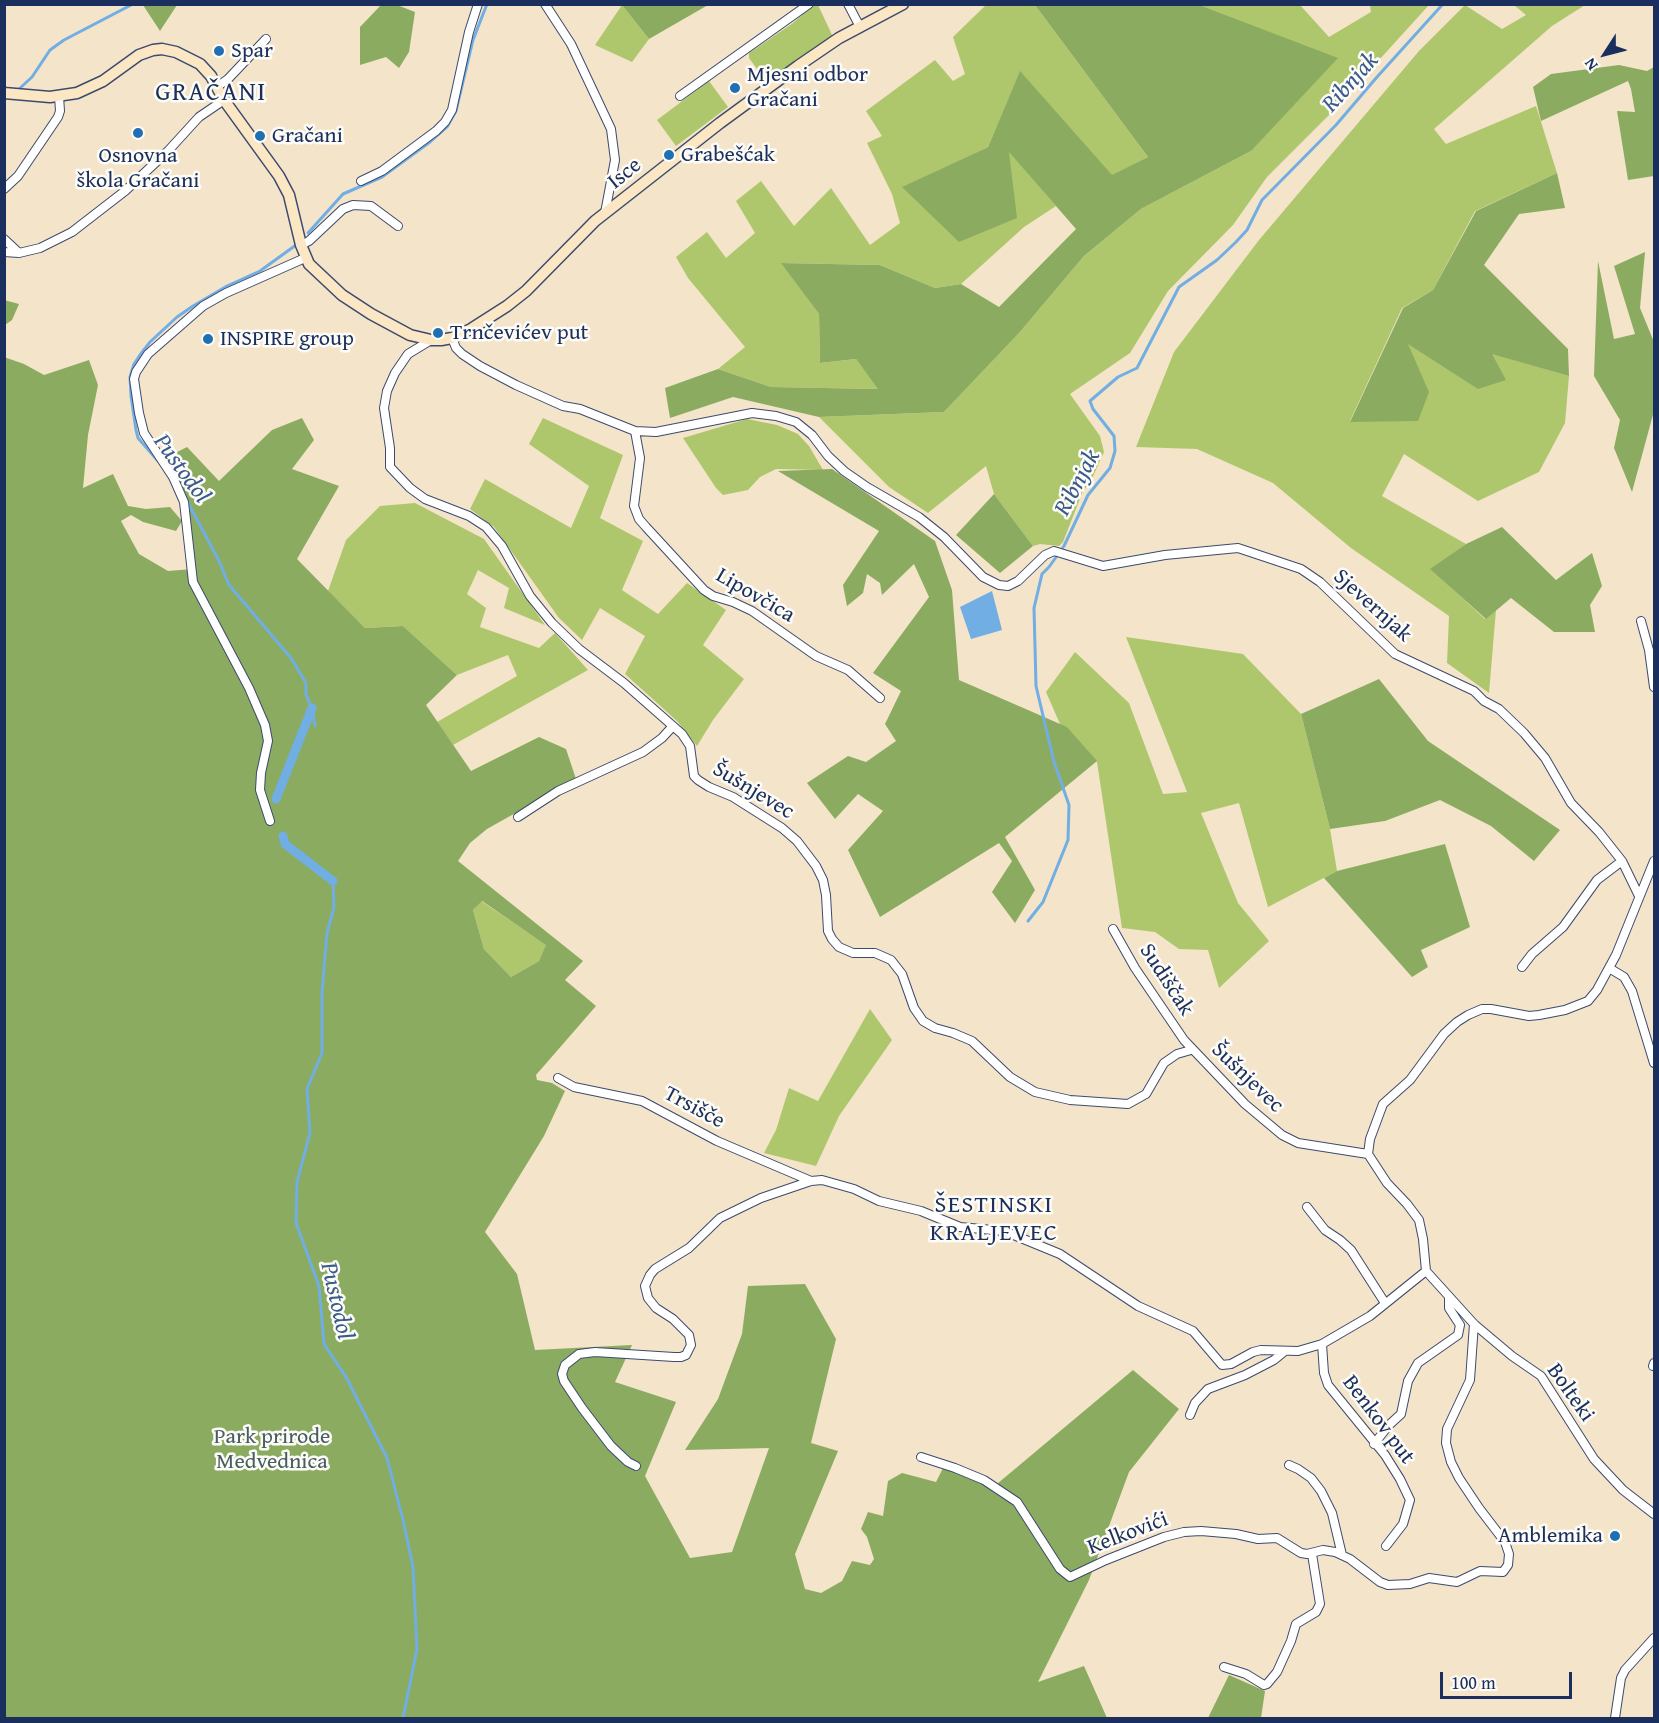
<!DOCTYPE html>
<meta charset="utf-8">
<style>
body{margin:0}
#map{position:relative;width:1659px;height:1723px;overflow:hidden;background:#f4e4ca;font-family:"Gentium Book Plus",serif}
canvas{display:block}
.frame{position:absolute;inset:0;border:6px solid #1b2f5e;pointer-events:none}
.north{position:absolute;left:1575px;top:24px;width:60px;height:60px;-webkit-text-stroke:4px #fdfcf7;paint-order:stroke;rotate:234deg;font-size:16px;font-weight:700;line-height:24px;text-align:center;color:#1b2f5e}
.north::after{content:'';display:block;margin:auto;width:21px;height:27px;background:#1b2f5e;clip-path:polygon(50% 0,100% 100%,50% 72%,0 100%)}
.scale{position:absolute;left:1440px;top:1672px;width:132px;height:27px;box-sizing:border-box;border:3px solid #1b2f5e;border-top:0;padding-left:8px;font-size:18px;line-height:21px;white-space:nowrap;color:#1b2f5e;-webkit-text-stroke:4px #fdfcf7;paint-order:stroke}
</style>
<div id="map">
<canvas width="1659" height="1723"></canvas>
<div class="frame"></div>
<div class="north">N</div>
<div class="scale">100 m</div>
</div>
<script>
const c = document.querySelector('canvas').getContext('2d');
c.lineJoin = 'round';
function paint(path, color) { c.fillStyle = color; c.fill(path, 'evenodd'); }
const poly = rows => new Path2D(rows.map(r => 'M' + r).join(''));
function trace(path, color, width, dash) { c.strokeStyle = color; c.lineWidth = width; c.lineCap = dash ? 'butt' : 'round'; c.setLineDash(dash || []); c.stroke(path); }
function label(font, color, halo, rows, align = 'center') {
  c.font = font + ' "Gentium Book Plus",serif'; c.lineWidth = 5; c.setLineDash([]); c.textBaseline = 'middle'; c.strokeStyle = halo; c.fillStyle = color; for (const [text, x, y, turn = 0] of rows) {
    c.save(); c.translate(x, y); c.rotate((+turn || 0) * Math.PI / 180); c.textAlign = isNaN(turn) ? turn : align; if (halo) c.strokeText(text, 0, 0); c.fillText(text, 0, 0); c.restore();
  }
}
const green = poly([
 [622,5,649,39,632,62,595,45],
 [813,5,818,5,833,37,772,79,766,81,749,58,749,53,793,23],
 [986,5,1035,5,1148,157,1112,176,1020,72,988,147,903,187,1009,151,1056,206,1024,227,961,284,935,288,880,265,782,263,819,314,820,363,856,359,879,389,771,387,718,369,745,347,688,278,676,257,707,232,726,258,755,233,736,201,761,181,794,226,831,188,870,245,900,223,892,194,867,143,882,136,866,111,935,60,953,81,965,74,953,37],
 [1197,5,1300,5,1329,37,1371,12,1370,5,1429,5,1329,115,1267,177,1233,225,1168,291,1130,353,1070,394,1100,436,1104,452,1090,483,1083,491,1063,542,1059,546,1040,544,1033,546,994,494,986,466,928,513,889,487,819,417,944,412,1020,332,1084,256,1141,209,1251,151],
 [1465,5,1502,29,1526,15,1514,5,1585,5,1552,26,1434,129,1446,144,1536,106,1557,173,1475,211,1433,290,1402,308,1350,421,1418,421,1407,343,1491,353,1569,376,1565,423,1539,472,1478,501,1404,454,1382,496,1466,544,1431,569,1485,619,1496,610,1489,693,1447,663,1449,616,1351,548,1273,483,1197,449,1136,447,1174,352,1259,240,1419,51],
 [709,81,728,107,676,146,657,120],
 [543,418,623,455,600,518,643,541,622,590,658,614,687,583,726,610,703,645,744,679,713,720,697,746,677,721,625,674,645,636,600,608,582,640,559,618,494,527,470,509,485,479,571,528,589,486,529,444],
 [747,419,777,425,798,434,809,446,823,470,776,469,760,477,748,490,723,495,716,488,683,438],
 [415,503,484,539,545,625,504,608,509,588,478,570,467,594,486,608,480,627,539,648,555,633,588,670,453,745,437,722,517,676,508,655,457,675,403,626,365,628,328,591,346,540,380,506],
 [1126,637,1243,654,1301,714,1330,829,1337,871,1268,907,1239,803,1201,813,1238,903,1269,941,1219,988,1208,950,1179,949,1155,932,1122,928,1097,762,1060,724,1046,692,1075,652,1129,703,1163,794,1187,792],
 [481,901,547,945,539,961,511,977,484,949,473,910],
 [870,1009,892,1040,839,1116,816,1166,764,1153,776,1130,789,1088,818,1101]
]);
const forest = poly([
 [143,5,177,5,160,31],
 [381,5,397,5,415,12,409,52,399,68,386,57,360,65,360,27],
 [622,5,622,4,708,5,649,39],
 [1035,5,1199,5,1338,58,1251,151,1141,209,1084,256,1020,332,944,412,819,417,733,397,670,418,665,388,718,369,771,387,878,389,856,359,820,363,819,314,781,263,880,265,935,288,961,284,999,307,1076,229,1009,152,1017,218,959,242,902,187,988,147,1020,71,1112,175,1148,157],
 [1619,65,1647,71,1654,67,1654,176,1628,180,1617,111,1635,112,1631,89,1628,81,1541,121,1533,87,1551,74],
 [1557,173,1565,208,1519,214,1484,265,1568,349,1569,376,1492,354,1506,380,1478,389,1408,344,1429,392,1418,421,1350,422,1403,308,1433,290,1476,211],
 [1645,252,1640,308,1654,342,1654,411,1632,492,1614,448,1620,420,1594,376,1598,261,1614,339,1635,334,1614,266],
 [4,300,19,304,12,320,5,325],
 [4,357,24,364,44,375,89,360,98,385,88,435,83,488,113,474,128,506,146,509,170,507,182,521,176,531,143,522,131,515,121,521,139,554,168,571,192,569,185,497,165,458,187,447,219,481,272,430,302,418,314,440,292,469,339,486,297,559,365,628,403,626,457,675,426,705,471,771,539,737,566,749,576,779,487,829,470,843,458,861,583,961,565,980,596,1006,536,1075,537,1080,552,1083,565,1091,544,1136,485,1232,517,1274,535,1350,632,1345,615,1382,676,1402,645,1476,690,1558,732,1552,769,1448,685,1450,718,1399,742,1334,748,1286,805,1284,836,1339,811,1443,838,1451,795,1554,805,1589,821,1593,842,1581,852,1561,870,1565,874,1559,867,1537,861,1529,868,1512,883,1516,888,1481,902,1473,936,1482,944,1466,967,1474,991,1489,1133,1370,1179,1409,1129,1472,1089,1580,1038,1682,1084,1666,1107,1718,5,1718],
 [482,901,546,945,539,961,511,977,484,949,473,910],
 [832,469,935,541,952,590,959,680,1067,727,1097,761,1005,837,1035,890,1015,923,992,892,1012,861,999,843,880,917,848,850,883,811,858,794,835,819,807,783,848,756,866,762,896,741,885,724,901,691,873,673,929,597,914,564,882,595,880,583,867,574,863,593,847,606,843,585,879,531,778,471],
 [994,494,1033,546,1000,573,956,535],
 [1502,527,1556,580,1592,553,1602,586,1590,605,1595,632,1554,632,1511,598,1486,619,1430,569,1466,544],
 [1379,679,1428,741,1560,830,1534,861,1491,826,1440,800,1385,821,1330,829,1301,714],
 [1445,844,1470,927,1421,950,1428,967,1412,977,1324,878,1337,871],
 [1229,1675,1265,1691,1261,1718,1208,1718]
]);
const water = poly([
 [992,591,1002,630,971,639,960,607]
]);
const stream = poly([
 [18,90,32,77,50,50,64,40,133,4],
 [308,233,343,194,382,177,430,142,447,127,456,111,473,40,487,4],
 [158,461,138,438,136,430,131,396,130,377,134,364,140,355,150,342,177,317,193,306,227,286,260,271,296,245],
 [186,499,219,561,229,585,291,658,306,683,306,695,312,708,315,726],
 [333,881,334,907,327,933,322,993,322,1053,307,1089,310,1133,297,1182,296,1223,319,1286,324,1344,346,1377,387,1458,403,1520,413,1567,417,1649,403,1718],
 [1028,921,1043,902,1068,840,1069,805,1054,762,1036,686,1034,608,1042,574,1049,567,1064,546,1088,495,1110,468,1115,451,1114,436,1093,409,1090,401,1118,377,1137,368,1179,287,1217,260,1236,242,1247,230,1262,200,1336,125,1377,77,1443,4]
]);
const canal = poly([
 [276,799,312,708],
 [283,836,285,844,333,881]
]);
const street = poly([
 [545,4,571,44,611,129,615,160,605,213],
 [848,4,860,27],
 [218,86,228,79,266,39],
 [680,96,809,4],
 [361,181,382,171,436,131,445,122,452,110,469,32,478,4],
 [4,189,18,176,58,117,60,111,59,96],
 [4,239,19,253],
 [301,245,309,241,343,209,353,205,371,206,398,226],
 [4,252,19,253,40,248,72,232,125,191,168,151,199,117,224,100],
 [452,338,456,348,462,354,480,366,516,385,563,406,580,409,635,431,656,432,752,413,776,416,796,422,812,435,828,456,844,471,867,487,919,517,944,537,983,577,999,585,1008,586,1018,581,1045,555,1054,551,1103,566,1165,555,1238,548,1301,569,1320,582,1395,654,1474,691,1484,701,1499,709,1524,733,1545,758,1571,803,1599,832,1622,861,1639,896],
 [431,340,408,354,395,373,387,391,384,408,390,448,390,467,410,488,425,499,469,516,486,527,502,546,530,596,552,623,579,649,624,683,682,734,690,746,694,776,698,780,709,787,733,797,782,828,797,841,816,866,823,880,826,895,828,931,832,939,839,947,853,953,875,953,891,960,902,974,914,1008,923,1021,935,1028,953,1033,972,1041,1010,1077,1035,1092,1070,1100,1128,1104,1146,1094,1164,1063,1177,1054,1191,1050],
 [635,431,640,458,634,506,639,519,646,527,704,590,713,596,733,602,752,611,816,656,848,670,880,698],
 [1641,621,1649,650,1654,687],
 [518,817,558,791,643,752,662,738,673,726],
 [270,821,260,790,261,773,268,741,265,725,249,688,193,582,184,502,173,477,144,433,139,413,134,379,136,372,148,354,203,306,226,293,305,258],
 [1113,929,1135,968,1184,1040,1245,1104,1282,1135,1298,1143,1368,1154],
 [1522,967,1532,954,1563,927,1597,880,1622,861],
 [1609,968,1624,977,1632,991,1654,1063],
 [558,1078,574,1087,642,1101,717,1141,811,1181],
 [1307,1207,1325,1230,1340,1240,1351,1250,1385,1303],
 [1426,1271,1474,1324,1512,1356,1541,1376,1594,1459,1623,1490,1654,1514],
 [1322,1344,1324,1373,1328,1385,1385,1455,1400,1479,1410,1500,1403,1524,1386,1546],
 [1653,1366,1654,1363],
 [1190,1415,1195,1403,1208,1389,1245,1375,1274,1360,1285,1351],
 [1374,1444,1389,1425,1401,1414,1408,1381,1418,1363,1458,1335,1460,1325,1449,1308,1449,1298],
 [921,1457,955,1468,984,1480,1017,1502,1060,1569,1070,1577,1106,1560,1164,1537,1184,1532,1201,1531,1236,1534,1258,1539,1277,1538,1301,1553,1307,1554,1323,1550,1335,1552,1350,1559,1380,1582,1388,1585,1410,1584,1429,1578,1457,1582,1480,1571,1503,1572,1508,1565,1509,1554,1505,1542,1479,1508,1459,1478,1451,1462,1446,1443,1447,1429,1470,1380,1474,1324],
 [1289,1465,1298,1469,1311,1478,1321,1491,1332,1513,1342,1555],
 [636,1466,628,1462,611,1446,582,1408,564,1381,562,1374,565,1365,579,1354,595,1352,674,1357,681,1357,686,1355,691,1345,689,1335,673,1319,656,1308,648,1298,645,1286,650,1275,655,1269,689,1248,720,1218,761,1198,811,1181,822,1180,854,1189,879,1201,921,1211,960,1227,1004,1231,1060,1254,1138,1306,1193,1331,1222,1365,1231,1364,1253,1352,1261,1350,1298,1351,1322,1344,1370,1316,1426,1271,1423,1239,1419,1220,1407,1204,1387,1183,1368,1154,1370,1139,1383,1104,1410,1080,1444,1034,1457,1022,1468,1015,1482,1009,1491,1009,1529,1016,1539,1015,1565,1010,1588,1001,1597,990,1616,955,1654,861],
 [1224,1667,1246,1674,1264,1685,1267,1684,1277,1672,1291,1641,1296,1624,1316,1612,1320,1604,1312,1554],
 [1615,1718,1621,1678,1625,1670,1654,1638]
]);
const secondary = poly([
 [4,93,50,97,77,93,103,81,139,55,153,50,162,49,176,52,200,64,211,76,224,100,279,176,289,195,301,245,309,264,342,295,371,314,410,335,431,340,441,340,452,338,471,329,507,306,526,291,595,221,720,123,798,66,839,38,903,4]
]);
const markers = [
 [219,51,6,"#1f6fb2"],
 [735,88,6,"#1f6fb2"],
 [138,133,6,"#1f6fb2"],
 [260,136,6,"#1f6fb2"],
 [669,155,6,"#1f6fb2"],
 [438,333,6,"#1f6fb2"],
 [208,339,6,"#1f6fb2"],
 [1615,1536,6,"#1f6fb2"]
];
const poiNames = [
 ["Spar",231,51],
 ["Mjesni odbor",747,75],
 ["Gračani",747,100],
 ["Gračani",272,136],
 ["Grabešćak",681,155],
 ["Osnovna",138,156,"center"],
 ["škola Gračani",138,181,"center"],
 ["Trnčevićev put",450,333],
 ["INSPIRE group",220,339],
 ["Amblemika",1603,1536,"right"]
];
const streetNames = [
 ["Isce",625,174,-39],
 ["Lipovčica",755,596,30],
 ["Sjevernjak",1372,606,42],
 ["Šušnjevec",753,791,31],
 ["Sudiščak",1166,980,57],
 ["Šušnjevec",1247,1078,44],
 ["Trsišče",694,1108,28],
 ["Bolteki",1570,1393,55],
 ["Benkov put",1378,1420,53],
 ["Kelkovići",1128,1534,-21]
];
const parkNames = [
 ["Park prirode",272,1437],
 ["Medvednica",272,1462]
];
const waterNames = [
 ["Ribnjak",1351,83,-48],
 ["Pustodol",181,469,54],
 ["Ribnjak",1078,483,-62],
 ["Pustodol",336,1301,77]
];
const neighbourhoodNames = [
 ["ŠESTINSKI",994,1206],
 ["KRALJEVEC",994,1234]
];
const quarterNames = [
 ["GRAČANI",211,93]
];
paint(green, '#afc76c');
paint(forest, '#8bac60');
paint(water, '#70aee3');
trace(stream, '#70aee3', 3);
trace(canal, '#70aee3', 9);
trace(street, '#3c4a6e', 10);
trace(secondary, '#3c4a6e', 13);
trace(street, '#fff', 8);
trace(secondary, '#fbe7c3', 10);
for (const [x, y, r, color] of markers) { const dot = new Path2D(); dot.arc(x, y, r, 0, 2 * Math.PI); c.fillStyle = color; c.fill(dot); trace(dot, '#fdfcf7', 2); }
label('22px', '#1b2f5e', '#fdfcf7', poiNames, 'left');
label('22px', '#1b2f5e', '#fdfcf7', streetNames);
label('22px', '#475d62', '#fdfcf7', parkNames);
label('italic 24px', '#395b8d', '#fdfcf7', waterNames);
c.letterSpacing = '1.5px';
label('24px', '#1b2f5e', '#fdfcf7', neighbourhoodNames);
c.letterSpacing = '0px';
c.letterSpacing = '1.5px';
label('26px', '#1b2f5e', '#fdfcf7', quarterNames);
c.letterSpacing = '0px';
</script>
